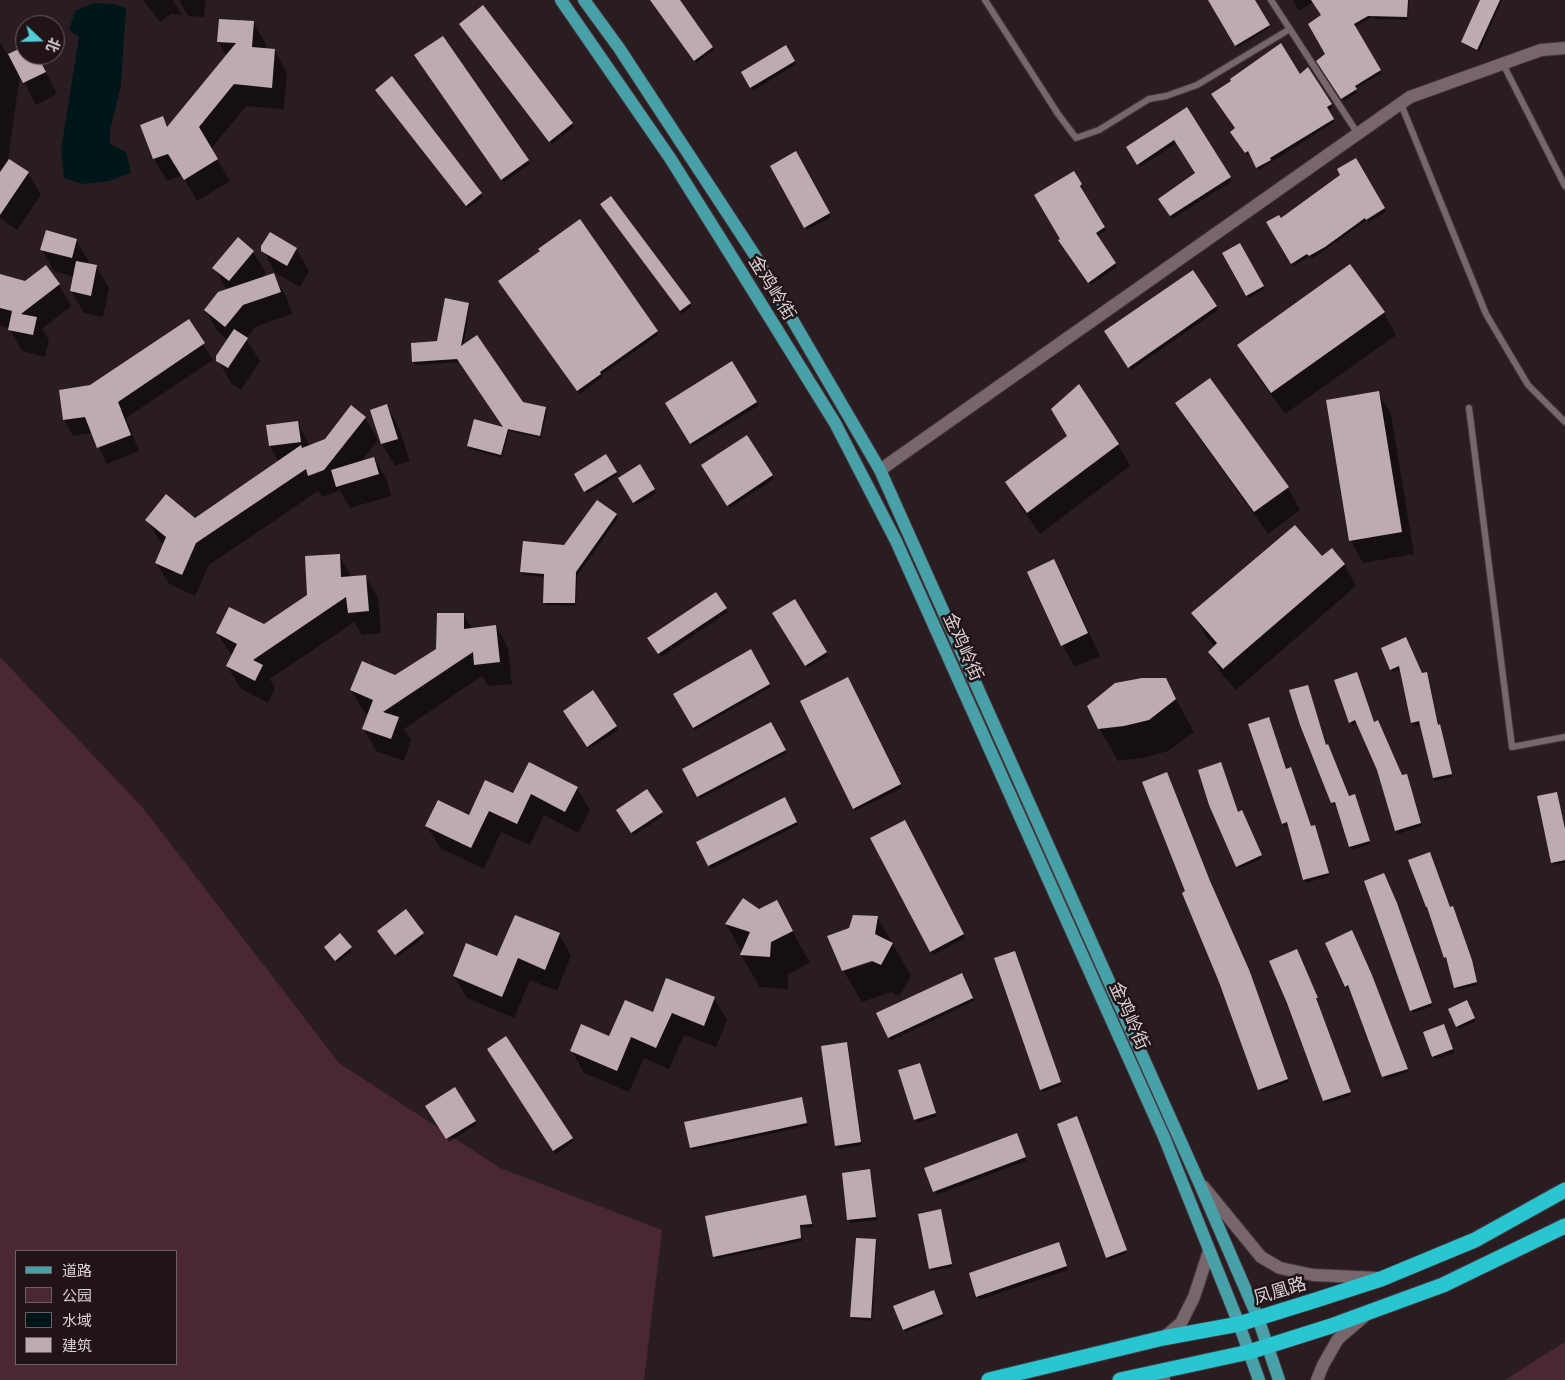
<!DOCTYPE html>
<meta charset="utf-8">
<style>
body{margin:0}
#map{position:relative;width:1565px;height:1380px;overflow:hidden;background:#2a1d21;font-family:"Public Sans","Noto Sans SC",sans-serif}
canvas{display:block}
.legend{position:absolute;left:15px;top:1250px;width:162px;height:115px;box-sizing:border-box;background:#211418;border:1px solid #6b6063;margin:0;padding:6px 9px;list-style:none;font-size:15px;color:#dbd1d4}
.legend li{display:flex;align-items:center;gap:10px;height:25px}
.legend b{width:25px;border:1px solid #6b6063}
.north{position:absolute;left:15px;top:15px;width:50px;height:50px;box-sizing:border-box;background:#211418;border:1px solid #6b6063;border-radius:50%;rotate:111deg;font-size:14px;font-weight:700;line-height:20px;text-align:center;color:#dbd1d4}
.north::after{content:'';display:block;margin:auto;width:18px;height:22px;background:#52ccd6;clip-path:polygon(50% 0,100% 100%,50% 72%,0 100%)}
</style>
<div id="map">
<canvas width="1565" height="1380"></canvas>
<ul class="legend">
<li><b style="height:6px;background:#48a0a9"></b>道路</li>
<li><b style="height:14px;background:#492733"></b>公园</li>
<li><b style="height:14px;background:#001619"></b>水域</li>
<li><b style="height:14px;background:#bdabb1"></b>建筑</li>
</ul>
<div class="north">北</div>
</div>
<script>
const c = document.querySelector('canvas').getContext('2d');
c.lineJoin = 'round';
function paint(path, color) { c.fillStyle = color; c.fill(path, 'evenodd'); }
const poly = rows => new Path2D(rows.map(r => 'M' + r).join(''));
function trace(path, color, width, dash) { c.strokeStyle = color; c.lineWidth = width; c.lineCap = dash ? 'butt' : 'round'; c.setLineDash(dash || []); c.stroke(path); }
function label(font, color, halo, rows, align = 'center') {
  c.font = font + ' "Public Sans","Noto Sans SC",sans-serif'; c.lineWidth = 5; c.setLineDash([]); c.textBaseline = 'middle'; c.strokeStyle = halo; c.fillStyle = color; for (const [text, x, y, turn = 0] of rows) {
    c.save(); c.translate(x, y); c.rotate((+turn || 0) * Math.PI / 180); c.textAlign = isNaN(turn) ? turn : align; if (halo) c.strokeText(text, 0, 0); c.fillText(text, 0, 0); c.restore();
  }
}
const green = poly([
 [0,657,143,808,339,1063,500,1168,662,1230,644,1380,0,1380],
 [16,1251,176,1251,176,1364,16,1364],
 [1565,1342,1565,1380,1505,1380,1539,1358]
]);
const water = poly([
 [93,3,114,4,126,8,121,86,110,131,110,144,126,152,131,173,109,181,82,184,64,178,61,150,79,37,69,30,75,11]
]);
const shadow = poly([
 [143,0,173,0,182,15,171,14,160,22],
 [179,0,206,0,204,17,188,16],
 [651,0,678,0,714,50,696,63],
 [1209,0,1250,0,1270,28,1237,48],
 [1293,0,1409,0,1408,20,1376,19,1373,16,1354,28,1382,73,1355,89,1357,93,1344,101,1318,61,1327,54,1322,16,1313,2,1299,11],
 [1482,0,1502,0,1479,52,1465,45,1463,42],
 [483,7,574,127,552,144,462,27],
 [253,22,266,44,265,50,275,51,287,73,284,109,246,106,211,149,230,181,197,201,182,175,167,181,154,159,142,125,162,118,168,128,227,56,218,42],
 [0,42,8,56,25,47,25,55,37,55,57,94,36,105,20,74,8,160,28,173,41,195,17,230,0,218],
 [785,47,796,64,753,91,743,73],
 [418,59,528,161,530,164,504,182],
 [1308,69,1333,107,1327,111,1334,122,1259,170,1250,153,1247,155,1233,135,1236,128],
 [392,78,481,194,483,197,468,208,379,93],
 [1186,109,1232,181,1172,219,1160,199,1197,173,1177,143,1140,167,1127,147],
 [796,153,831,217,807,230,772,166],
 [1355,159,1386,212,1369,222,1367,220,1312,259,1310,256,1294,266,1268,223,1281,220,1342,176],
 [1073,173,1083,188,1080,189,1106,230,1097,237,1117,267,1090,285,1061,244],
 [611,198,690,304,691,307,682,314,604,207],
 [76,240,89,262,88,265,96,266,109,288,103,317,84,313,71,291,74,277,54,271,41,249],
 [1240,245,1265,289,1249,298,1224,253],
 [296,249,309,271,300,287,275,273,263,250],
 [253,252,266,273,261,279,273,274,286,296,292,314,255,327,246,339,260,361,241,390,231,383,218,360,228,340,218,332,205,310,227,290,214,268],
 [541,252,657,332,658,335,601,375,602,377,580,394,502,284],
 [1192,272,1218,310,1131,370,1105,332],
 [0,275,25,282,59,285,71,306,42,329,49,340,45,357,22,351,9,328,0,326],
 [469,304,470,307,463,346,522,403,545,408,547,411,541,438,509,431,502,458,470,449,468,446,506,429,460,362,415,365,413,362,412,344,438,343],
 [1384,313,1396,335,1285,414,1251,367,1239,345],
 [188,320,213,360,126,418,139,451,107,464,92,433,73,436,64,420,60,391,91,386],
 [731,363,758,406,693,446,666,403],
 [1210,379,1288,488,1300,510,1268,534,1190,425,1177,403],
 [1378,392,1391,414,1414,554,1363,563,1351,541],
 [387,406,399,428,410,461,395,466,382,444,371,411],
 [365,418,378,440,360,463,374,458,387,480,391,496,350,508,339,489,336,492,322,497,318,491,209,565,195,596,169,584,156,562,164,545,160,542,147,520,195,520,279,462,270,446,267,426,297,422,310,446,326,440],
 [747,437,774,479,730,508,702,466],
 [1118,444,1130,466,1040,534,1019,504,1006,482],
 [605,456,617,475,587,494,575,475],
 [640,466,656,493,636,505,620,478],
 [597,501,616,515,618,518,577,576,576,606,546,605,544,602,545,577,523,575,521,572,565,546],
 [339,555,352,578,365,576,378,598,381,633,362,635,354,622,270,679,275,688,268,703,240,688,227,666,232,656,217,633,264,626,308,596],
 [1322,558,1344,564,1356,586,1236,690,1222,674,1209,652,1215,647,1205,635,1193,613],
 [1053,561,1066,583,1100,656,1075,667,1062,645,1029,572],
 [716,594,728,612,661,657,649,638],
 [795,600,828,656,807,668,774,613],
 [464,615,472,629,496,626,508,648,512,684,488,686,482,676,404,729,411,740,404,761,376,751,364,729,369,714,364,712,351,690,395,677,437,649],
 [1408,641,1422,675,1426,674,1428,676,1439,726,1441,729,1452,777,1435,781,1434,778,1421,724,1414,726,1412,723,1401,669,1393,672,1391,669],
 [750,651,771,687,695,730,675,694],
 [1358,677,1374,723,1402,776,1408,778,1422,826,1398,834,1396,831,1378,769,1358,723,1352,725,1350,722],
 [847,679,902,788,855,811,801,702],
 [1165,679,1194,732,1168,751,1143,758,1118,761,1099,728],
 [593,692,618,730,589,749,564,711],
 [771,723,786,753,700,799,684,770],
 [1250,725,1286,770,1311,827,1316,829,1329,876,1306,883,1304,880,1289,825,1285,827,1283,824],
 [1326,746,1349,797,1356,798,1370,844,1352,850,1350,847,1337,804,1334,805,1332,802],
 [577,788,590,810,578,833,544,815,530,845,501,832,484,869,440,848,427,826,469,816,513,794],
 [647,791,663,816,634,835,618,810],
 [1557,793,1565,828,1565,863,1554,865,1552,862],
 [785,799,798,825,711,869,698,843],
 [1238,814,1243,815,1262,858,1239,869,1237,866],
 [904,821,965,938,933,955,872,838],
 [776,901,810,963,788,974,788,989,760,987,741,955,742,952,726,924],
 [1398,907,1433,1006,1413,1013,1412,1010],
 [1450,908,1473,964,1477,985,1457,990,1448,960,1447,960,1445,957],
 [406,911,424,937,398,957,381,934],
 [878,918,911,976,899,996,891,992,862,1002,843,970,850,929],
 [877,957,878,960,845,971,845,968],
 [559,934,571,956,557,991,530,980,514,1018,467,998,454,976],
 [1327,944,1373,979,1408,1072,1385,1080,1350,988,1348,989,1346,986],
 [350,948,352,951,337,963,327,950],
 [1015,952,1062,1085,1043,1092,1041,1089],
 [1298,953,1318,1001,1317,1002,1351,1095,1325,1104,1288,1002],
 [963,977,974,1001,890,1041,889,1038],
 [1251,977,1289,1082,1261,1092,1260,1089],
 [714,998,727,1020,716,1047,684,1035,669,1069,644,1058,629,1092,584,1073,572,1051,610,1038,653,1014],
 [1466,1001,1476,1021,1459,1029,1449,1010],
 [1445,1029,1454,1053,1435,1059,1433,1056],
 [506,1038,573,1142,556,1154,488,1050],
 [847,1043,848,1046,862,1145,838,1149,836,1146],
 [921,1067,937,1116,917,1123,900,1071],
 [455,1089,477,1124,449,1142,427,1106],
 [801,1098,808,1126,693,1150,691,1148],
 [1079,1120,1127,1253,1109,1260,1107,1257],
 [1018,1137,1026,1161,936,1195,926,1168],
 [870,1171,871,1174,877,1220,850,1223,849,1220],
 [806,1197,813,1227,801,1228,802,1241,716,1259,714,1256],
 [940,1211,953,1267,932,1271,930,1268],
 [876,1240,877,1243,872,1321,853,1319,852,1316],
 [1060,1247,1068,1270,979,1300,970,1274],
 [935,1295,944,1317,905,1332,904,1329]
]);
const building = poly([
 [650,0,680,0,713,47,694,61],
 [1208,0,1255,0,1270,25,1235,46],
 [1311,0,1408,0,1407,17,1368,16,1354,24,1381,70,1355,86,1357,89,1341,99,1316,61,1325,54,1308,24,1321,15],
 [1480,0,1500,0,1477,50,1461,42],
 [483,5,573,123,549,142,459,24],
 [219,19,254,21,252,47,275,49,272,88,234,84,199,127,218,159,184,180,168,154,153,159,140,125,163,116,167,127,236,43,217,42],
 [443,36,529,160,501,180,414,55],
 [1281,43,1300,74,1308,67,1332,104,1327,107,1334,119,1270,158,1271,160,1256,168,1248,151,1245,153,1230,132,1235,128,1211,94,1231,81,1230,79],
 [786,45,795,61,750,88,741,72],
 [25,46,25,55,37,55,46,72,23,83,8,54],
 [392,76,482,193,466,206,375,90],
 [1187,107,1231,177,1170,216,1158,199,1195,173,1174,140,1137,165,1126,147],
 [796,151,830,213,804,228,770,166],
 [1356,158,1385,208,1366,220,1365,218,1325,247,1309,256,1307,254,1291,264,1266,222,1279,215,1281,218,1340,175,1337,169],
 [9,159,29,172,0,215,0,172],
 [1074,171,1082,184,1080,186,1105,227,1096,233,1116,263,1088,283,1058,240,1060,239,1034,195],
 [611,196,691,303,680,311,600,204],
 [580,219,658,331,600,372,601,374,577,391,498,281,540,251,538,249],
 [46,230,77,239,72,258,40,250],
 [270,232,297,248,287,266,261,251,261,246],
 [238,237,254,251,229,281,212,268],
 [1240,243,1264,286,1246,296,1222,253],
 [76,261,97,265,91,296,70,291],
 [1350,264,1385,312,1271,393,1237,345],
 [46,265,60,284,21,314,37,317,33,335,8,330,12,311,0,308,0,274,25,281],
 [1193,270,1217,306,1128,368,1104,331],
 [274,273,281,292,243,305,225,327,204,310,218,292],
 [445,298,469,303,461,346,477,335,523,402,546,407,540,436,508,429,501,455,467,446,474,419,503,427,457,359,412,362,411,343,437,341],
 [189,319,205,343,118,402,131,435,97,448,85,417,63,420,59,390,90,385],
 [234,329,248,338,228,368,216,361,216,356],
 [732,361,757,402,690,444,665,403],
 [1210,378,1289,487,1254,512,1175,403],
 [1079,384,1119,444,1027,513,1005,482,1067,436,1051,409],
 [1379,391,1402,532,1349,541,1326,400],
 [387,404,398,439,381,444,370,410],
 [351,405,366,417,324,470,308,476,306,469,196,543,182,575,155,563,166,537,145,520,166,494,195,518,301,445,302,448,325,439],
 [298,421,301,442,269,446,266,425],
 [747,435,773,475,727,506,701,465],
 [606,454,617,472,584,492,574,474],
 [374,457,379,474,336,487,331,470],
 [640,464,655,489,633,503,618,478],
 [597,500,617,514,576,572,575,603,543,603,544,574,520,572,523,541,564,545],
 [1295,525,1322,556,1332,548,1345,564,1223,669,1208,652,1217,643,1191,613],
 [340,554,341,577,366,575,369,611,348,613,346,597,253,660,263,665,255,681,226,666,237,644,216,633,229,607,264,624,307,595,305,556],
 [1054,559,1088,633,1061,646,1027,572],
 [716,592,727,608,658,654,647,638],
 [795,599,827,652,805,666,772,613],
 [437,613,464,613,464,629,496,625,500,662,474,665,473,652,383,712,399,717,391,739,362,729,373,700,350,690,362,661,395,675,436,649],
 [1406,637,1422,673,1427,672,1438,725,1440,724,1452,774,1433,778,1419,721,1411,723,1399,666,1390,670,1381,648],
 [751,649,770,684,693,728,673,694],
 [1357,672,1374,722,1378,720,1402,775,1407,774,1421,823,1395,831,1377,770,1355,720,1349,723,1334,680],
 [848,677,901,784,853,809,800,701],
 [1142,678,1166,678,1176,699,1149,720,1124,726,1098,729,1087,706,1115,683],
 [1308,685,1326,745,1328,744,1349,796,1355,794,1370,841,1349,847,1335,802,1331,803,1300,725,1289,690],
 [593,690,617,726,587,747,563,711],
 [1269,717,1286,769,1291,767,1311,826,1315,825,1329,873,1303,880,1287,822,1282,824,1248,724],
 [771,722,786,750,697,797,682,769],
 [529,762,578,787,565,812,531,794,517,824,489,811,471,848,425,826,438,800,469,815,485,780,513,793],
 [1221,762,1238,812,1242,810,1262,855,1236,867,1209,805,1198,770],
 [1167,772,1210,881,1250,972,1288,1079,1258,1090,1219,982,1182,893,1185,891,1142,782],
 [647,789,663,812,631,833,616,810],
 [1557,792,1565,829,1565,860,1551,863,1537,796],
 [785,797,797,822,708,866,696,842],
 [905,820,964,934,930,952,870,838],
 [1430,852,1450,907,1453,906,1472,960,1477,982,1454,988,1446,957,1444,958,1427,907,1426,907,1408,860],
 [1384,873,1397,903,1432,1003,1410,1011,1364,881],
 [743,898,759,909,777,900,793,931,771,942,770,957,740,955,750,932,725,924],
 [406,909,424,933,395,955,377,931],
 [515,915,560,933,545,970,518,958,502,997,453,976,466,943,497,956],
 [853,915,878,916,875,934,893,943,881,965,872,961,842,971,827,936,849,928],
 [1352,930,1372,975,1408,1069,1382,1077,1348,985,1345,987,1325,943],
 [340,933,352,947,335,961,324,947],
 [1297,949,1318,998,1316,998,1351,1092,1323,1101,1287,1003,1269,961],
 [1015,951,1061,1082,1040,1090,994,958],
 [962,973,973,998,888,1038,876,1013],
 [666,978,715,997,704,1026,672,1013,656,1048,631,1037,617,1071,570,1051,581,1024,609,1036,625,1000,653,1012],
 [1467,1000,1475,1018,1456,1027,1448,1009],
 [1444,1024,1453,1049,1432,1057,1423,1032],
 [506,1036,573,1138,553,1151,487,1049],
 [847,1042,861,1142,835,1146,821,1046],
 [920,1063,936,1113,914,1120,898,1070],
 [455,1087,476,1121,446,1139,425,1106],
 [802,1097,807,1123,690,1148,684,1122],
 [1077,1116,1127,1250,1106,1258,1057,1124],
 [1017,1133,1026,1157,933,1192,924,1168],
 [870,1169,876,1217,847,1220,842,1173],
 [806,1195,812,1224,800,1225,801,1238,713,1257,705,1216],
 [941,1209,952,1264,929,1269,918,1214],
 [856,1238,876,1239,871,1318,850,1317],
 [1059,1242,1067,1266,976,1297,969,1273],
 [934,1290,943,1314,903,1330,893,1306]
]);
const lane = poly([
 [985,0,1058,114,1076,138,1099,130,1149,99,1166,96,1197,85,1290,29],
 [1271,0,1358,134],
 [1503,64,1565,186],
 [1401,104,1486,314,1528,385,1565,422],
 [1469,408,1512,747,1565,737]
]);
const street = poly([
 [880,470,1410,97,1541,50,1565,48]
]);
const secondary = poly([
 [1203,1186,1261,1257,1280,1268,1313,1275,1378,1278],
 [1163,1338,1181,1323,1194,1297,1209,1251],
 [1143,1375,1164,1380],
 [1317,1380,1323,1365,1338,1339,1366,1315]
]);
const primary = poly([
 [561,0,670,158,732,257,835,423,896,541,1164,1137,1239,1324,1259,1380],
 [584,0,619,48,754,254,880,470,1198,1180,1258,1318,1279,1380]
]);
const highway = poly([
 [989,1380,1163,1338,1239,1324,1316,1300,1381,1279,1475,1240,1565,1190],
 [1120,1380,1249,1352,1331,1326,1443,1285,1565,1226]
]);
const streetNames = [
 ["金鸡岭街",772,288,58],
 ["金鸡岭街",963,647,66],
 ["金鸡岭街",1129,1016,66],
 ["凤凰路",1280,1291,-17]
];
paint(green, '#492733');
paint(water, '#001619');
paint(shadow, '#0007');
paint(building, '#bdabb1');
trace(lane, '#43373b', 8);
trace(street, '#43373b', 14);
trace(secondary, '#43373b', 14);
trace(primary, '#43373b', 14);
trace(highway, '#43373b', 17);
trace(lane, '#77676c', 6);
trace(street, '#77676c', 12);
trace(secondary, '#77676c', 12);
trace(primary, '#48a0a9', 12);
trace(highway, '#29c6d2', 15);
label('18px', '#dbd1d4', '#211418', streetNames);
</script>
